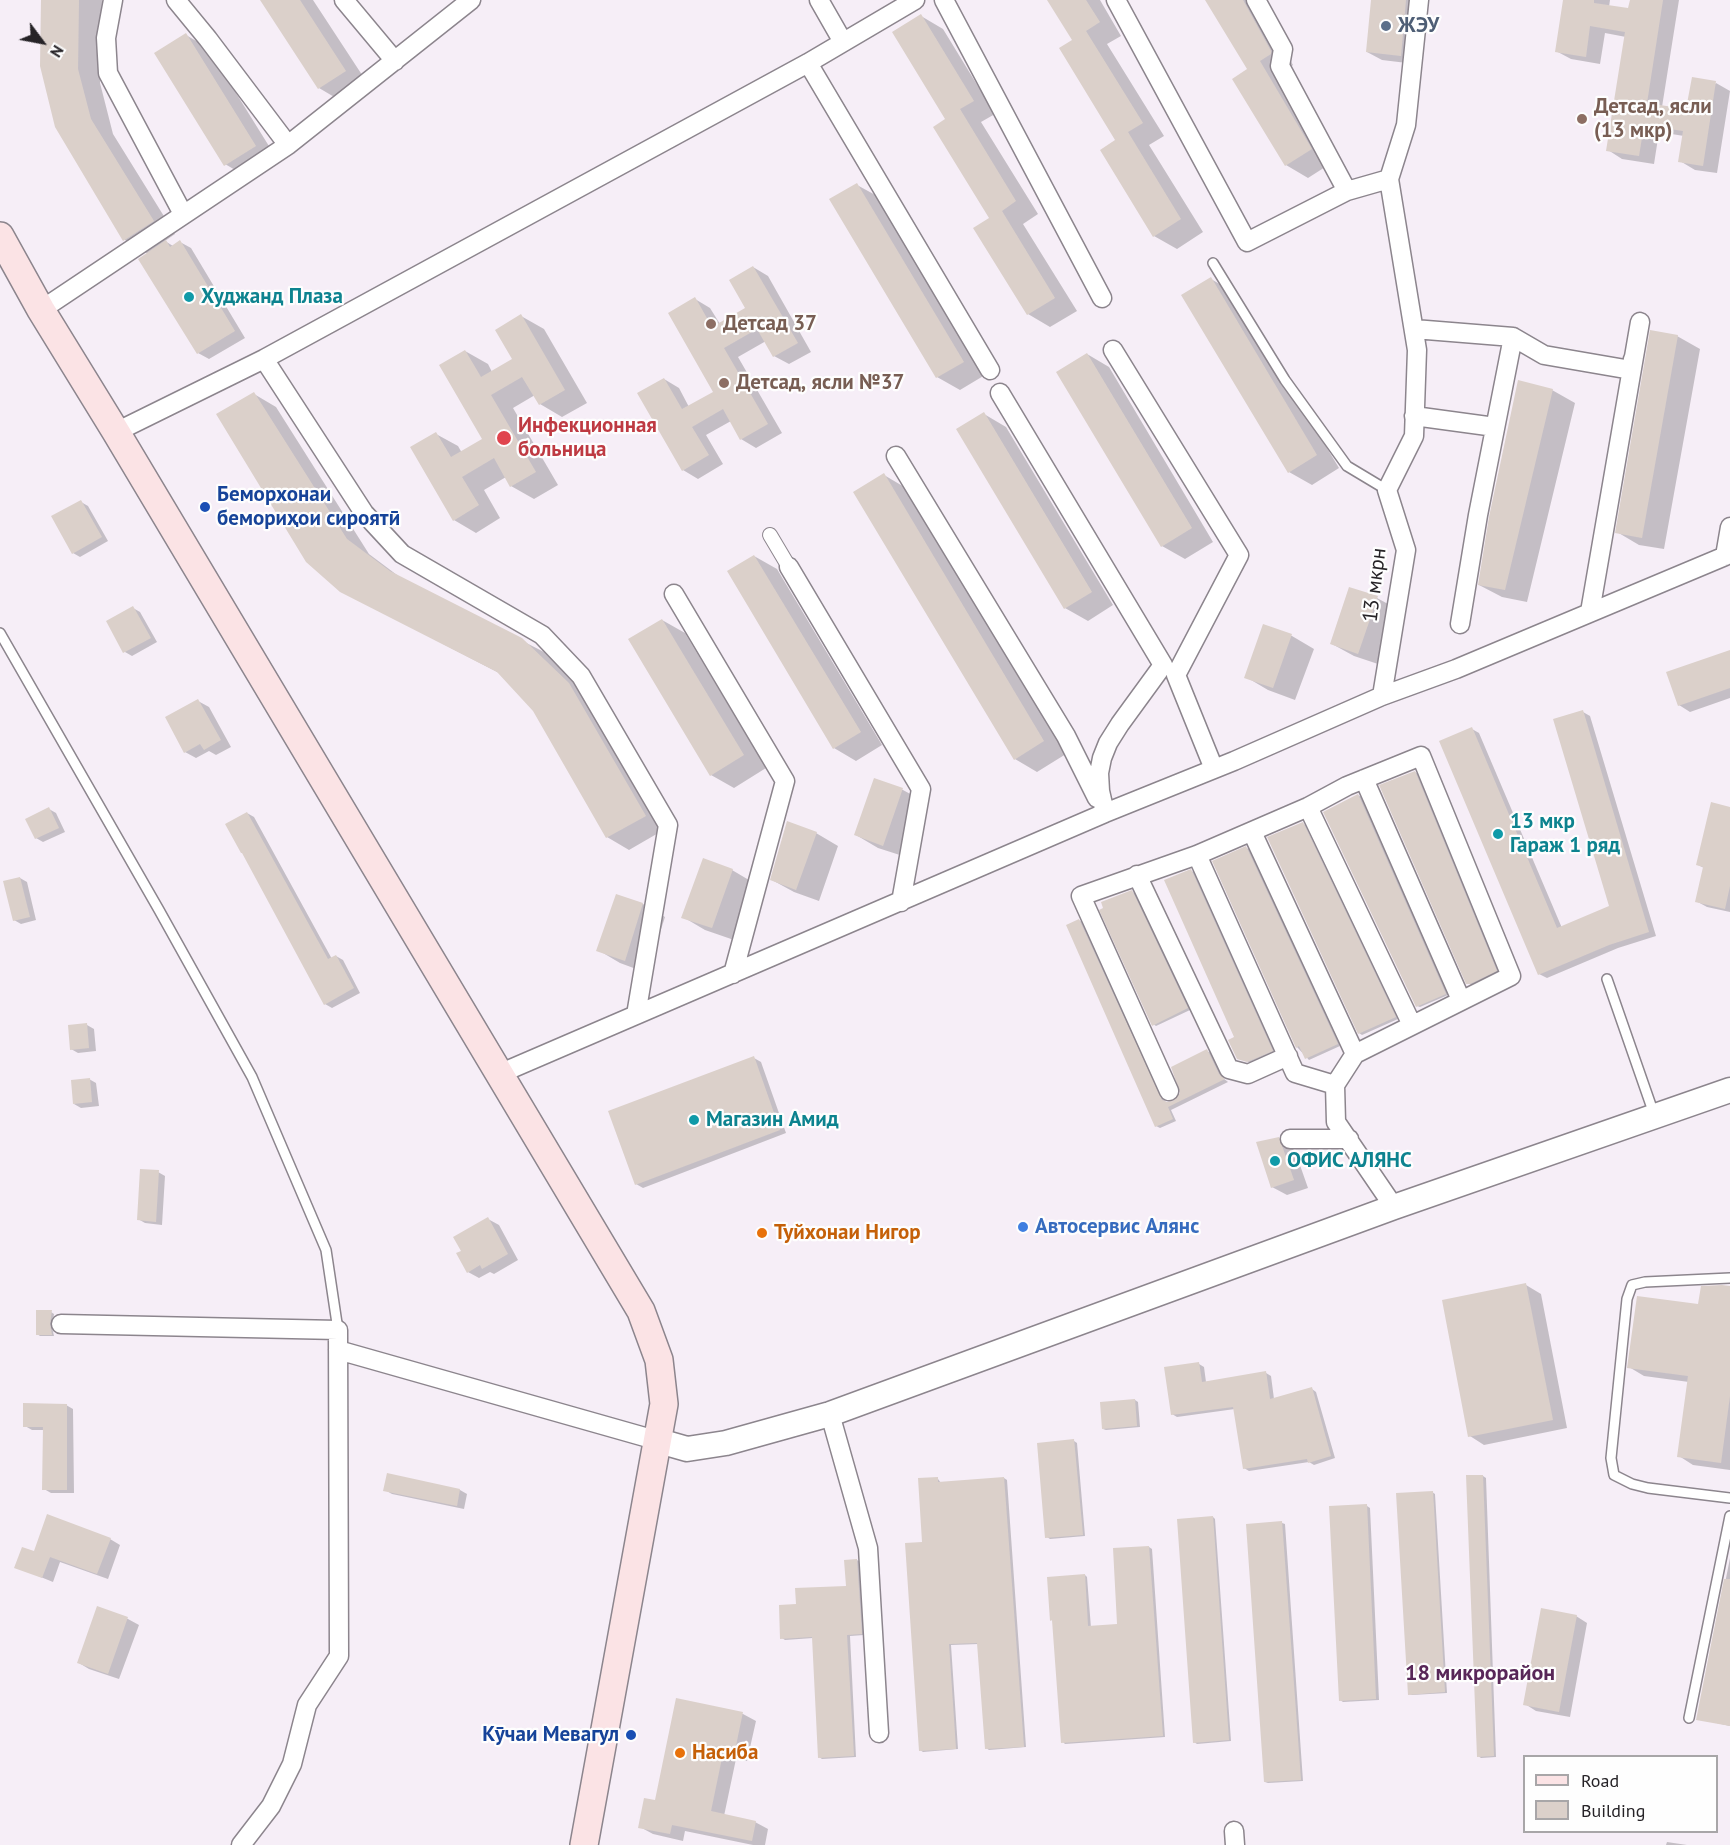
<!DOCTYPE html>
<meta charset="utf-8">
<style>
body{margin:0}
#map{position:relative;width:1730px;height:1845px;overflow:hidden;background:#f6eef7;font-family:"PT Sans",sans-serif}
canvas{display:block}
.legend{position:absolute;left:1523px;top:1755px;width:195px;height:78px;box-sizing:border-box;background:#fefefe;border:2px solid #a8a6a8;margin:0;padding:8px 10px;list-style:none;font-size:18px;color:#262327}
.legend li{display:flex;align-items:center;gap:12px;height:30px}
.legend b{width:30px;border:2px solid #a8a6a8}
.north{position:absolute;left:12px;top:12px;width:60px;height:60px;-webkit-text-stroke:4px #fefefe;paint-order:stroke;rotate:122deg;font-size:16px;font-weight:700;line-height:24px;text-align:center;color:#262327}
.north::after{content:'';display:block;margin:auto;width:21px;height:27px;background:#262327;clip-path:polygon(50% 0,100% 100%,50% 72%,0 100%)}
</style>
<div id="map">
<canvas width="1730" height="1845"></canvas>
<ul class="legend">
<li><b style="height:8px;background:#fbe3e5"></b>Road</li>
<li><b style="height:16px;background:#dbd0ca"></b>Building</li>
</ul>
<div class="north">N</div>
</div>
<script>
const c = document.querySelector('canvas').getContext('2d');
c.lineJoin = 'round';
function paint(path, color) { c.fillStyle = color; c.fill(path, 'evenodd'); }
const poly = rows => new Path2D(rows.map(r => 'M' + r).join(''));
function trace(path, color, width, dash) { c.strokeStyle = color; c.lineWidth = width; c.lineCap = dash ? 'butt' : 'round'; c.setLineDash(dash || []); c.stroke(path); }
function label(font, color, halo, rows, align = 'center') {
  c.font = font + ' "PT Sans",sans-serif'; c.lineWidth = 4.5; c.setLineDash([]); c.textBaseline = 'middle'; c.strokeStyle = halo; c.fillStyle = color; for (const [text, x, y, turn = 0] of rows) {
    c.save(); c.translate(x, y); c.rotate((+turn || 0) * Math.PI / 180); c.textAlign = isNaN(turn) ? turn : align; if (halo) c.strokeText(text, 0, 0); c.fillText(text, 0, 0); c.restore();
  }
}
const shadow = poly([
 [42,0,102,0,100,83,113,134,175,234,165,241,173,246,180,242,191,248,245,338,209,359,198,353,148,254,125,240,56,126],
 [262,0,313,0,368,84,341,101,319,88],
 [1049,0,1100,0,1121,36,1107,44,1164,136,1149,145,1203,232,1177,249,1154,236,1117,141,1074,41],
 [1207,0,1255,0,1293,65,1282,74,1333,162,1308,178,1286,165,1249,70],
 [1373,0,1422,0,1415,64,1382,60,1367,52],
 [1565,0,1610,0,1609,7,1629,10,1631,0,1679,0,1662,107,1688,111,1716,83,1730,91,1717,173,1695,170,1680,161,1684,136,1659,132,1654,164,1622,159,1608,150,1626,37,1605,33,1600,64,1571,59,1556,51],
 [921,16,943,29,995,114,981,122,1038,214,1023,224,1077,311,1050,327,1028,314,991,219],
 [186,35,208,48,277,159,247,177,225,164],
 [857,185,879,197,985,375,960,390,937,377,831,200],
 [753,267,768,276,811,352,789,364,774,356,766,341,738,357,782,433,756,448,741,439,731,421,706,435,723,464,698,479,683,470,664,379,679,388,689,407,715,392,695,299,710,308,720,324,747,308],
 [1211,279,1233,292,1339,468,1312,485,1289,472],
 [521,316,544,329,587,403,562,417,540,404,535,395,513,408,558,485,534,499,511,486,506,477,484,490,500,518,476,533,454,520,436,434,458,446,462,453,484,439,465,351,488,364,492,372,514,359],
 [1677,336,1700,349,1664,549,1639,545,1617,532],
 [1087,354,1109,367,1213,542,1185,559,1162,546,1058,372],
 [1552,390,1575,403,1527,602,1502,597,1479,585],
 [254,394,276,407,369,554,405,581,544,652,591,697,667,828,629,850,607,837,534,710,501,674,341,591],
 [984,414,1006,427,1113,605,1088,621,1065,608],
 [884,475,906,488,1066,754,1037,772,1015,759],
 [81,502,88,506,108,541,80,557,73,553],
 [754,556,777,569,882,745,856,761,834,748],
 [1377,598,1399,610,1381,665,1354,656,1332,644],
 [133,608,140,612,157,642,132,656,125,652],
 [662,620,685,633,766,768,734,788,711,775],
 [1264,626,1292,636,1314,649,1295,700,1268,690,1246,677],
 [1730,651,1730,698,1690,712,1679,705],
 [198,701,209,707,231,747,216,755,209,751,196,758,185,752],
 [1583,712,1590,716,1656,936,1618,948,1547,978,1539,974,1472,729,1479,733,1562,928,1611,907],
 [1415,772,1418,774,1499,972,1471,985,1468,983],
 [875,780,903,790,925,802,906,857,878,848,856,835],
 [1358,795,1361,797,1448,995,1420,1007,1417,1006],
 [1730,808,1730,912,1707,907,1696,901,1704,868,1698,865],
 [49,809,56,813,65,832,43,842,36,838],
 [247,813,254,817,332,959,336,956,343,960,360,993,332,1008,325,1004],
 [1302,823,1305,825,1398,1019,1362,1035,1359,1033],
 [816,833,838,846,819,901,794,892,772,880],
 [1246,848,1249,849,1340,1046,1309,1060,1297,1047],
 [732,870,754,883,734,940,705,930,683,917],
 [1191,871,1194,872,1275,1052,1251,1063,1238,1058,1235,1037],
 [20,878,27,882,36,920,21,924,14,920],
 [1132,892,1135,893,1190,1010,1156,1026,1153,1024],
 [617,896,643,904,665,917,647,973,620,963,598,950],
 [1079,920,1083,923,1166,1103,1169,1104,1179,1099,1207,1051,1211,1053,1223,1078,1228,1082,1171,1110,1176,1121,1160,1128,1156,1126],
 [87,1025,94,1029,96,1051,78,1053,71,1049],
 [754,1058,761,1062,786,1133,643,1188,636,1184],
 [89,1079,96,1083,99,1106,81,1108,74,1104],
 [1279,1139,1294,1148,1308,1188,1287,1195,1272,1187],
 [158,1172,165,1176,162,1225,145,1223,138,1219],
 [488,1219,499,1225,518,1260,494,1274,490,1272,479,1278,468,1272,463,1251],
 [1526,1285,1541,1294,1567,1428,1484,1445,1470,1436],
 [1730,1288,1730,1470,1693,1465,1679,1456,1689,1382,1644,1376,1629,1367,1700,1306],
 [51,1312,54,1314,52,1327,54,1336,40,1336,37,1334],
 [1199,1364,1204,1367,1206,1382,1266,1373,1271,1376,1274,1399,1312,1389,1316,1392,1335,1458,1314,1465,1309,1462,1249,1471,1244,1468,1235,1409,1177,1417,1172,1414],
 [1135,1400,1138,1402,1140,1427,1106,1430,1103,1429],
 [66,1405,73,1409,74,1493,51,1493,44,1489,44,1430,32,1430,25,1426],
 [1074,1441,1077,1443,1085,1536,1050,1539,1047,1537],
 [388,1475,460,1490,467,1494,464,1509,392,1494,385,1490],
 [1483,1476,1486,1478,1496,1757,1481,1758,1478,1756],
 [1004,1478,1007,1480,1026,1747,989,1750,986,1748,979,1644,951,1645,958,1749,923,1752,920,1750,924,1543,938,1479,941,1483],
 [1432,1492,1435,1494,1447,1693,1412,1695,1409,1694],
 [1367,1506,1370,1508,1379,1700,1343,1702,1340,1700],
 [1213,1517,1215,1519,1231,1741,1197,1744,1194,1742],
 [1282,1523,1285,1524,1303,1781,1268,1783,1265,1782],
 [110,1539,120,1545,108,1579,60,1562,53,1582,16,1567,34,1553],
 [1149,1547,1152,1549,1165,1737,1065,1744,1063,1742,1054,1621,1051,1620,1085,1575,1087,1577,1091,1628,1119,1626],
 [1730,1558,1730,1726,1698,1719],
 [857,1560,860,1562,864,1635,850,1636,856,1757,822,1759,819,1757,813,1638,785,1640,782,1638,798,1605,847,1587],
 [98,1608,128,1619,139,1625,119,1679,89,1669,79,1663],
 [1576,1616,1587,1623,1570,1717,1536,1711,1525,1704],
 [677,1700,743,1714,756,1721,747,1761,736,1759,724,1816,755,1822,768,1829,765,1845,753,1845,685,1831,683,1841,653,1834,640,1827,656,1802],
 [1667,1842,1687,1845,1666,1845]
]);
const building = poly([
 [41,0,79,0,78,69,91,119,154,221,123,241,55,127,40,66],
 [260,0,300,0,346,71,318,89],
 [1047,0,1086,0,1100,22,1086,31,1143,123,1128,132,1181,219,1153,237,1100,150,1115,140,1059,48,1072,40],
 [1205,0,1243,0,1271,51,1271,54,1260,61,1312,149,1285,166,1232,79,1247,69],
 [1371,0,1406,0,1401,56,1366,52],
 [1563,0,1594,0,1594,3,1628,8,1630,0,1663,0,1647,103,1686,109,1692,77,1716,81,1703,166,1678,162,1683,131,1644,125,1639,156,1606,151,1625,32,1590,26,1586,57,1555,52],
 [921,14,974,101,960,109,1016,201,1002,211,1055,298,1027,315,973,228,989,218,933,127,945,119,892,32],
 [186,33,256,146,224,166,154,53],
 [857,183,964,362,936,378,829,199],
 [166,240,170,247,180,240,235,331,197,354,138,259],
 [753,266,798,343,773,357,757,329,724,348,768,424,740,440,723,409,692,427,709,455,682,471,637,393,664,378,682,409,713,392,668,313,695,297,712,327,745,308,729,280],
 [1211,277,1317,455,1288,473,1181,295],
 [521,314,565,390,539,405,522,377,491,395,536,472,510,487,494,458,462,477,479,505,453,521,410,447,436,432,451,457,482,439,439,365,465,350,481,377,512,359,495,330],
 [1650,330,1678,335,1642,538,1615,533],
 [1087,353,1192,528,1161,547,1056,372],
 [1518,380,1553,389,1505,590,1478,585,1489,517],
 [254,392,347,539,390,571,522,638,569,683,646,816,606,838,533,711,497,672,340,592,306,562,216,414],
 [984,412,1092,592,1064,609,956,429],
 [884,473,1044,741,1014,760,853,492],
 [81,500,102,537,72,554,51,516],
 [754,555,861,732,833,749,727,571],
 [1349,587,1378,596,1358,654,1330,644],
 [133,606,151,638,123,653,106,621],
 [662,619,744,755,710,776,628,639],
 [1263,624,1292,634,1273,688,1244,678],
 [1730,650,1730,688,1678,706,1666,672],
 [198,699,221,740,204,750,200,744,184,753,165,717],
 [1583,710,1649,932,1609,945,1538,975,1439,741,1472,727,1557,928,1609,906,1553,719],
 [1415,771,1497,971,1470,984,1466,984,1379,785],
 [874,778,903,788,883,846,854,835],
 [1358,794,1446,994,1416,1007,1323,812],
 [1711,802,1730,807,1730,886,1725,909,1695,902,1703,867,1696,865],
 [49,807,59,828,35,839,25,819],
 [247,812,328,959,336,955,354,988,324,1005,242,853,241,853,225,824],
 [787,821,817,832,796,890,770,880],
 [1303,822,1396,1017,1358,1034,1267,837],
 [1246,846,1338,1044,1305,1059,1299,1046,1296,1048,1212,861],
 [703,858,733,869,712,928,681,918],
 [1191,869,1273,1051,1247,1062,1237,1059,1228,1040,1234,1037,1164,880],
 [20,877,30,917,13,921,3,881],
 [1132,890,1188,1008,1152,1026,1099,910,1103,908,1101,902],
 [616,894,643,903,625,961,596,951],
 [1079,919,1162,1100,1167,1102,1173,1101,1180,1093,1171,1067,1207,1049,1219,1074,1225,1079,1168,1107,1173,1119,1155,1127,1066,925],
 [87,1023,89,1048,70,1050,68,1025],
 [754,1056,780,1130,635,1185,608,1111],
 [90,1078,92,1102,73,1104,71,1080],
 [1279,1137,1294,1180,1271,1188,1256,1142],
 [140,1169,159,1170,156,1222,137,1220],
 [488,1217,508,1254,482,1269,480,1265,467,1273,456,1253,461,1251,453,1237],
 [1526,1283,1553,1420,1468,1437,1442,1300],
 [1722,1285,1730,1286,1730,1396,1721,1463,1677,1457,1688,1376,1627,1368,1637,1296,1698,1304,1701,1286],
 [36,1310,52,1310,50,1324,52,1335,36,1335],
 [1199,1362,1202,1382,1266,1371,1270,1399,1312,1387,1331,1456,1308,1463,1307,1459,1243,1469,1233,1407,1171,1415,1164,1367],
 [1135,1399,1137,1426,1102,1429,1100,1402],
 [23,1403,67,1404,67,1490,42,1490,43,1427,23,1427],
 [1074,1439,1083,1535,1045,1538,1037,1443],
 [387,1473,460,1489,457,1506,383,1491],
 [1466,1475,1483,1475,1494,1756,1477,1757],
 [938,1477,938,1482,1004,1477,1024,1747,985,1749,977,1643,949,1644,956,1749,919,1751,905,1543,922,1542,918,1478],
 [1433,1491,1445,1692,1408,1695,1396,1493],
 [1367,1504,1376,1699,1339,1701,1329,1506],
 [47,1514,111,1538,97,1574,50,1557,42,1578,14,1568,22,1547,34,1551],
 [1213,1516,1229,1740,1193,1743,1177,1519],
 [1282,1521,1301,1780,1264,1782,1246,1524],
 [1149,1546,1163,1736,1061,1743,1052,1620,1050,1621,1047,1577,1085,1574,1088,1626,1117,1624,1113,1548],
 [857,1559,862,1634,847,1635,854,1756,818,1758,812,1637,780,1639,779,1605,796,1604,795,1588,846,1586,844,1560],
 [1724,1579,1730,1579,1730,1726,1696,1720],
 [97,1606,128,1617,108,1674,77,1663],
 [1541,1608,1577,1615,1559,1712,1523,1705],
 [676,1698,743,1712,734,1755,723,1753,711,1811,756,1821,752,1841,672,1825,670,1834,638,1828,644,1798,655,1800]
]);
const service = poly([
 [1213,263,1285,380,1347,466,1387,490],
 [0,633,159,910,252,1077,326,1250,338,1330],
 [1607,979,1654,1114],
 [1730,1278,1645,1282,1632,1285,1627,1299,1611,1458,1614,1475,1632,1484,1648,1488,1730,1498],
 [1689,1718,1730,1516]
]);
const pedestrian = poly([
 [770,535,789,567]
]);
const minor = poly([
 [113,0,106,38,108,73,183,214],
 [176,0,208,39,288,145],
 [344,0,395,61],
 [819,0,843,42],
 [944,0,1102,298],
 [1116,0,1247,242,1347,191,1389,179],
 [1256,0,1283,49,1280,66,1347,191],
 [808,63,990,370],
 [41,310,288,145,471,0],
 [1414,329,1513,337,1478,515,1460,624],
 [1513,337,1544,355,1631,370,1633,359],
 [1113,350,1239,555,1176,675,1214,769],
 [264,359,364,513,402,554,542,635,581,676,668,825,636,1015],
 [1000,393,1163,665,1120,724,1108,743,1102,758,1099,773,1100,791,1105,813],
 [1414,416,1495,427],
 [116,432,264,359,808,63,915,0],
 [896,456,1066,736,1097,798],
 [1725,556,1730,527],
 [789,567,921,789,901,902],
 [674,594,785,781,733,974],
 [1590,612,1640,322],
 [1382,696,1406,550,1387,490,1414,436,1417,350,1389,179,1406,125,1419,0],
 [1364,779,1461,1000],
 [1308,807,1412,1025],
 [1252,832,1355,1054,1335,1085,1336,1122,1394,1207],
 [1197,855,1295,1073,1335,1085],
 [1137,875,1229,1069,1248,1074,1288,1056],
 [499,1074,1105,813,1234,761,1382,696,1456,669,1730,554],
 [1169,1091,1081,896,1197,855,1308,807,1347,786,1421,756,1511,976,1355,1054],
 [1290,1139,1349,1139],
 [61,1324,338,1330,339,1656,307,1705,292,1764,271,1806,241,1845],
 [338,1350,659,1441],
 [830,1414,868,1548,879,1733],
 [1234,1831,1235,1845]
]);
const tertiary = poly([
 [659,1441,687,1449,726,1443,830,1414,1394,1207,1730,1090]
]);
const secondary = poly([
 [0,236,41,310,116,432,641,1311,659,1360,664,1404,584,1845]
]);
const markers = [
 [1386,26,6,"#5c6f8a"],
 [1582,119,6,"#8d6e63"],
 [189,297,6,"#0f9aa8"],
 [711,324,6,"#8d6e63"],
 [724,383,6,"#8d6e63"],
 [504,438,8,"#e0444e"],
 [205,507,6,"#1a4fb4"],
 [1498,834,6,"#0f9aa8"],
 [694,1120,6,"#0f9aa8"],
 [1275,1161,6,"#0f9aa8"],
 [1023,1227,6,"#3f7fe0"],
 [762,1233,6,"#e8710a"],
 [631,1735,6,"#1a4fb4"],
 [680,1753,6,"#e8710a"]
];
const serviceNames = [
 ["ЖЭУ",1398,26]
];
const educationNames = [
 ["Детсад, ясли",1594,107],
 ["(13 мкр)",1594,131],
 ["Детсад 37",723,324],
 ["Детсад, ясли №37",736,383]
];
const cultureNames = [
 ["Худжанд Плаза",201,297],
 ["13 мкр",1510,822],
 ["Гараж 1 ряд",1510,846],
 ["Магазин Амид",706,1120],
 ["ОФИС АЛЯНС",1287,1161]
];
const healthNames = [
 ["Инфекционная",518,426],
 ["больница",518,450]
];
const transitNames = [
 ["Беморхонаи",217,495],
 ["бемориҳои сироятӣ",217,519],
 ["Кӯчаи Мевагул",619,1735,"right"]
];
const streetNames = [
 ["13 мкрн",1375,585,-83]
];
const shopNames = [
 ["Автосервис Алянс",1035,1227]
];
const foodNames = [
 ["Туйхонаи Нигор",774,1233],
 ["Насиба",692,1753]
];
const neighbourhoodNames = [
 ["18 микрорайон",1480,1674]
];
paint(shadow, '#0003');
paint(building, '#dbd0ca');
trace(service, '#8c858d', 12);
trace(pedestrian, '#8c858d', 16);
trace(minor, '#8c858d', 21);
trace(tertiary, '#8c858d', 27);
trace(secondary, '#8c858d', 30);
trace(service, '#fff', 9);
trace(pedestrian, '#fff', 14);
trace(minor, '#fff', 18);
trace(tertiary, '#fff', 24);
trace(secondary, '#fbe3e5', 27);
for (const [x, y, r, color] of markers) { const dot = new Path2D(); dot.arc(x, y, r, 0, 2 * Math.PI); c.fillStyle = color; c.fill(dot); trace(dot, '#fefefe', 2); }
label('bold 21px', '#4e5e75', '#fefefe', serviceNames, 'left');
label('bold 21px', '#785e54', '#fefefe', educationNames, 'left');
label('bold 21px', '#0d838f', '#fefefe', cultureNames, 'left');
label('bold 21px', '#be3a42', '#fefefe', healthNames, 'left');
label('bold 21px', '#164399', '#fefefe', transitNames, 'left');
label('21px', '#262327', '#fefefe', streetNames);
label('bold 21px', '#366cbe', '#fefefe', shopNames, 'left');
label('bold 21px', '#c56008', '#fefefe', foodNames, 'left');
label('bold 22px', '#582758', '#fefefe', neighbourhoodNames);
</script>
